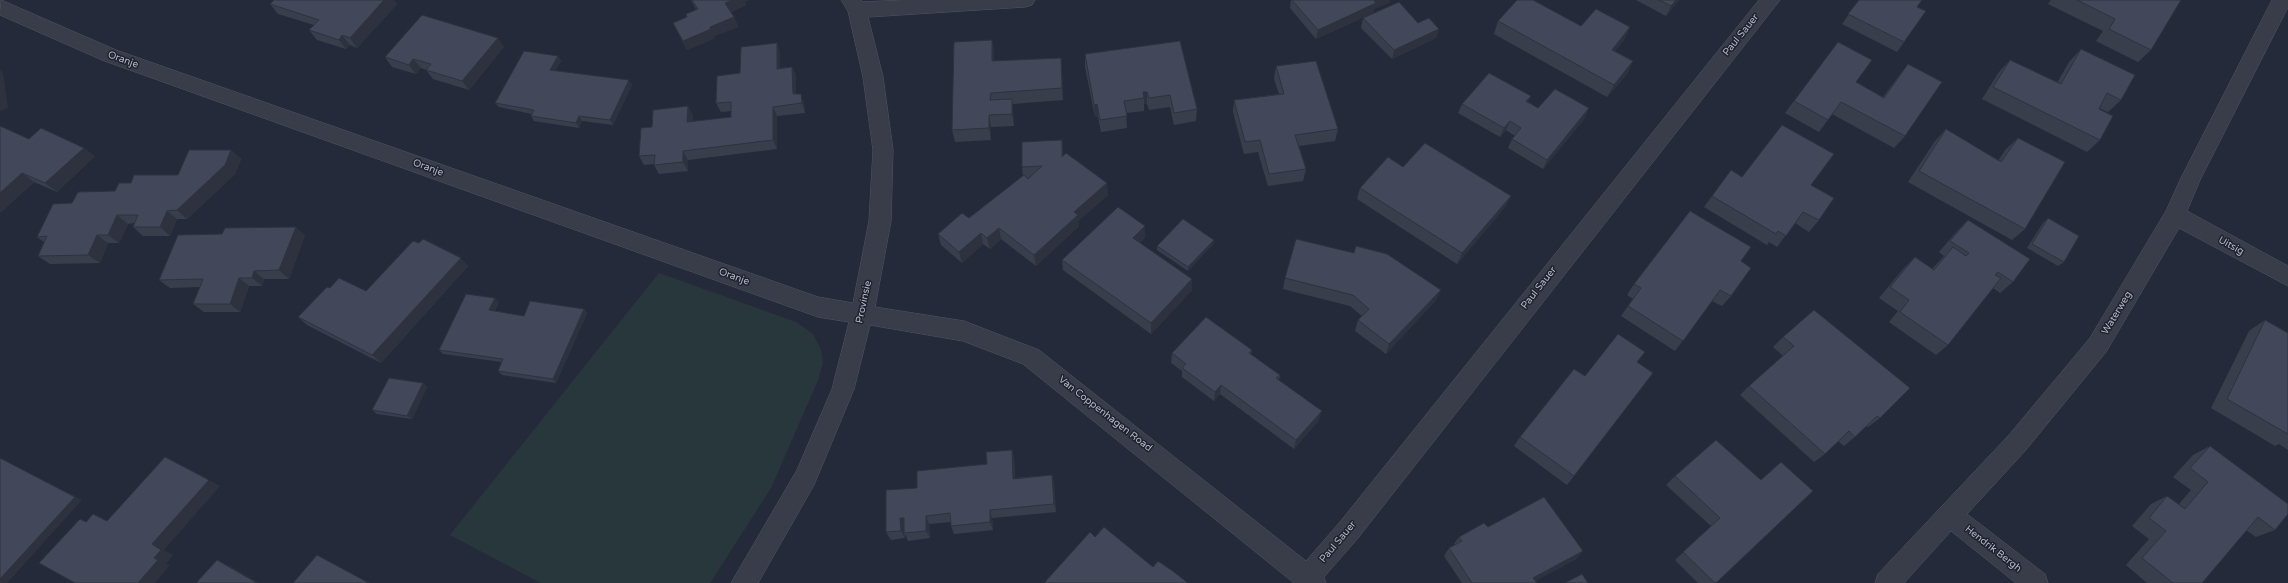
<!DOCTYPE html>
<style>
body{margin:0}
canvas{display:block;background:#252a3a}
</style>
<canvas width="2288" height="583"></canvas>
<script>
const c = document.querySelector('canvas').getContext('2d');
c.lineJoin = 'round';
function paint(path, color) { c.fillStyle = color; c.fill(path, 'evenodd'); }
const poly = rows => new Path2D(rows.map(r => 'M' + r).join(''));
function trace(path, color, width, dash) { c.strokeStyle = color; c.lineWidth = width; c.lineCap = dash ? 'butt' : 'round'; c.setLineDash(dash || []); c.stroke(path); }
function label(font, color, halo, rows, align = 'center') {
  c.font = font + ' "Varela Round",sans-serif'; c.lineWidth = 3; c.setLineDash([]); c.textBaseline = 'middle'; c.strokeStyle = halo; c.fillStyle = color; for (const [text, x, y, turn = 0] of rows) {
    c.save(); c.translate(x, y); c.rotate((+turn || 0) * Math.PI / 180); c.textAlign = isNaN(turn) ? turn : align; if (halo) c.strokeText(text, 0, 0); c.fillText(text, 0, 0); c.restore();
  }
}
const green = poly([
 [659,273,796,322,813,334,821,350,823,363,818,380,771,488,710,583,541,583,450,535]
]);
const minor = poly([
 [1,0,116,50,818,297,853,303,869,221,873,150,863,77,848,11,841,0,861,0,862,2,904,0,1035,0,1032,5,1025,7,868,17,883,77,893,150,891,221,875,307,964,321,1039,350,1306,561,1340,522,1759,0,1780,0,1358,538,1324,577,1326,583,1294,583,1023,364,963,341,870,325,854,389,814,485,758,583,731,583,797,470,832,389,849,322,818,317,102,60,0,15,1,0],
 [2272,0,2288,0,2288,7,2200,180,2187,211,2288,266,2288,286,2179,228,2106,352,2025,451,1967,514,2045,574,2048,583,2016,583,1951,531,1904,583,1875,583,1878,574,2009,435,2090,338,2166,211,2180,180,2272,0]
]);
const wall = poly([
 [691,0,749,0,745,1,746,5,731,12,734,17,738,27,714,36,715,38,687,50,673,23,687,17,696,9],
 [1291,0,1390,0,1389,3,1374,9,1373,13,1316,39,1290,8],
 [1636,0,1679,0,1666,16],
 [1859,0,1917,7,1904,42,1897,52,1842,24],
 [2051,0,2181,0,2151,50,2138,62,2096,41,2103,31,2048,4],
 [270,4,397,4,357,48,350,45,346,49,317,40,309,30,314,25,278,14],
 [1363,18,1439,29,1436,38,1392,59,1361,28],
 [1498,21,1581,26,1630,27,1624,40,1615,51,1633,61,1627,74,1607,97,1494,34],
 [992,40,994,53,994,61,1061,58,1062,71,1063,100,1012,104,1013,111,1014,126,991,127,991,140,955,142,952,130],
 [1180,41,1197,109,1196,121,1174,125,1170,107,1149,110,1147,104,1144,104,1144,111,1126,113,1127,128,1101,132,1098,117,1095,117,1085,67,1085,54],
 [504,47,469,90,433,79,426,70,421,68,416,74,392,67,385,57],
 [2081,49,2121,100,2108,112,2099,108,2100,140,2087,152,1982,99,1999,72,2010,60,2057,83,2069,62],
 [780,52,780,68,792,67,796,76,796,94,804,103,805,113,777,116,777,149,688,160,688,171,659,174,654,165,654,164,644,165,639,156,652,127,693,115,692,122,731,117,731,111,721,112,716,103,740,73],
 [558,56,561,61,555,71,632,85,613,125,582,121,579,128,534,121,531,116,532,114,499,107,495,103],
 [1908,64,1905,136,1894,148,1832,114,1819,132,1785,113,1794,101,1856,82,1883,97,1898,77],
 [1276,66,1338,129,1335,141,1299,146,1306,169,1303,181,1268,186,1258,152,1244,154,1233,112,1234,100,1279,94,1274,79],
 [1531,96,1528,102,1538,108,1585,118,1543,169,1508,148,1512,139,1515,136,1506,130,1500,137,1458,113,1462,104],
 [1946,129,1998,161,2006,149,2018,138,2025,229,2012,240,1908,182,1935,141],
 [29,139,95,156,57,192,34,182,0,213],
 [1062,140,1063,156,1108,195,1078,221,1079,226,1036,266,1001,239,990,249,983,244,962,263,941,245,938,234,969,218,1023,176,1022,167],
 [231,150,241,159,235,174,187,219,177,219,170,236,143,236,133,227,134,223,128,224,119,243,108,243,100,263,50,264,38,256,44,242,37,237,72,203,115,191,131,183,178,175],
 [1403,167,1511,196,1505,207,1457,264,1357,199,1360,188],
 [1742,177,1811,185,1819,220,1809,232,1795,223,1777,247,1769,242,1767,245,1704,207,1712,196],
 [2048,218,2064,262,2058,266,2027,248,2043,223],
 [1968,220,2013,282,2000,293,1993,288,1948,345,1936,355,1889,322,1898,311,1879,298,1904,268,1915,257,1932,269,1944,256,1939,252,1957,231],
 [305,235,289,279,264,279,262,286,249,286,240,312,204,312,193,304,200,287,170,288,159,280],
 [1145,237,1140,243,1192,290,1151,334,1063,270,1062,260],
 [1214,240,1213,244,1188,271,1157,250,1157,246],
 [419,243,468,266,381,363,307,325,298,317,330,288,366,291],
 [1741,261,1731,296,1722,306,1712,301,1675,351,1621,316,1633,299,1627,295,1634,284],
 [1285,278,1436,300,1386,354,1355,331,1358,320,1362,316,1350,306,1283,289],
 [499,302,495,311,524,316,584,309,587,313,556,383,502,375,498,371,502,362,443,354,439,350],
 [2265,320,2288,333,2288,450,2279,444,2275,446,2211,408,2249,331],
 [1783,337,1880,418,1868,427,1866,426,1855,437,1844,446,1838,441,1825,454,1814,462,1740,395,1749,386,1783,356,1773,347],
 [1252,350,1251,354,1280,375,1279,380,1319,420,1294,449,1220,394,1214,401,1182,377,1182,371,1171,363,1172,353],
 [1637,362,1574,476,1567,485,1514,446,1520,437,1585,376],
 [423,383,427,387,412,419,377,414,372,410],
 [2210,446,2275,530,2256,537,2246,530,2202,583,2147,583,2126,565,2149,539,2132,526,2151,504,2167,496,2179,504,2191,490,2173,477,2193,455],
 [1012,450,1014,458,1015,478,1052,475,1054,483,1056,512,992,518,993,530,954,534,951,526,951,522,929,524,930,538,908,541,905,534,905,538,891,540,886,532,917,488,987,464],
 [1781,462,1716,583,1698,583,1675,560,1711,526,1666,485,1675,476,1761,480],
 [1488,527,1583,551,1576,559,1535,581,1537,583,1462,583,1444,556,1449,548,1455,545,1454,544,1459,537]
]);
const shadedWall = poly([
 [384,0,394,0,397,4,357,48,350,38],
 [732,0,749,0,745,1,746,5,729,13,725,3],
 [1376,0,1390,0,1389,3,1374,9,1373,13,1316,39,1318,30],
 [1676,0,1679,0,1666,16,1671,6],
 [734,17,738,27,714,36,715,38,687,50,683,41,710,27],
 [1630,27,1624,40,1606,62,1612,50],
 [1439,29,1436,38,1392,59,1394,50],
 [342,35,350,45,346,49,339,40],
 [498,38,504,47,469,90,462,81],
 [992,40,994,53,994,74,992,61],
 [777,43,780,52,780,78,777,69],
 [558,56,561,61,553,75,550,70],
 [1061,58,1062,71,1063,100,1062,88],
 [413,59,421,68,416,74,409,65],
 [1633,61,1627,74,1607,97,1614,85],
 [792,67,796,76,796,104,793,94],
 [0,70,3,73,8,108,0,111],
 [629,80,632,85,613,125,610,120],
 [1143,92,1147,92,1147,104,1144,104,1144,98],
 [801,94,804,103,805,113,802,103],
 [1531,96,1527,105,1526,101],
 [1012,99,1013,111,1014,126,1012,114],
 [1097,104,1098,117,1095,117,1094,105],
 [688,106,693,115,692,131,687,122],
 [773,107,777,116,777,149,773,140],
 [1589,108,1585,118,1543,169,1547,160],
 [989,115,991,127,991,140,989,128],
 [579,116,582,121,579,128,576,123],
 [1510,121,1506,130,1500,137,1504,128],
 [84,148,95,156,57,192,45,183],
 [231,150,241,159,235,174,187,219,177,210],
 [683,151,688,160,688,171,683,162],
 [22,173,34,182,0,213,0,193],
 [1107,183,1108,195,1078,221,1079,226,1036,266,1034,255,1074,212],
 [1511,196,1505,207,1457,264,1462,253],
 [167,211,177,219,170,236,160,227],
 [117,215,128,224,119,243,108,235],
 [1145,226,1145,237,1133,250,1133,238],
 [296,227,305,235,289,279,279,270],
 [999,228,1001,239,990,249,987,238],
 [981,233,983,244,962,263,959,252],
 [97,235,108,243,100,263,88,255],
 [1214,240,1213,244,1188,271,1188,267],
 [461,258,468,266,381,363,372,355],
 [254,271,264,279,262,286,252,278],
 [239,278,249,286,240,312,230,304],
 [1192,279,1192,290,1151,334,1151,323],
 [1441,290,1436,300,1386,354,1389,344],
 [495,298,499,302,493,315,489,310],
 [584,309,587,313,556,383,553,379],
 [423,383,427,387,412,419,407,416],
 [1221,385,1220,394,1214,401,1215,392],
 [1322,411,1319,420,1294,449,1296,440],
 [1012,450,1014,458,1015,487,1013,479],
 [0,458,82,500,7,583,0,583],
 [1052,475,1054,483,1056,512,1054,504],
 [209,480,220,486,164,550,173,555,166,564,170,565,155,583,138,583,152,544],
 [990,510,992,518,993,530,990,522],
 [926,516,929,524,930,538,926,531],
 [900,518,904,518,904,533,905,538,901,531],
 [1583,551,1576,559,1532,583,1533,578],
 [217,560,232,567,259,583,257,583]
]);
const building = poly([
 [274,0,384,0,350,38,342,35,339,40,309,30,319,20,270,4,274,0],
 [692,0,732,0,725,3,734,17,710,27,711,29,683,41,673,23,687,17,686,14,698,9,692,0],
 [1292,0,1376,0,1374,1,1376,3,1318,30,1292,0],
 [1517,0,1533,0,1581,26,1596,9,1630,27,1612,50,1633,61,1614,85,1498,21,1517,0],
 [1659,0,1676,0,1671,6,1659,0],
 [1859,0,1922,0,1917,7,1926,11,1904,42,1848,14,1859,0],
 [2077,0,2181,0,2151,50,2109,29,2115,19,2077,0],
 [1399,2,1418,23,1429,18,1439,29,1394,50,1363,18,1399,2],
 [422,15,498,38,462,81,426,70,431,64,413,59,409,65,385,57,422,15],
 [992,40,992,61,1061,58,1062,88,991,93,990,100,1012,99,1012,114,989,115,989,128,952,130,954,42,992,40],
 [1180,41,1197,109,1174,113,1170,95,1149,98,1147,92,1143,92,1144,98,1124,101,1127,116,1100,120,1097,104,1094,105,1085,54,1180,41],
 [1838,42,1872,60,1856,82,1884,98,1908,64,1942,82,1905,136,1841,102,1828,120,1794,101,1838,42],
 [777,43,777,69,792,67,793,94,801,94,802,103,773,107,773,140,683,151,683,162,654,165,655,155,639,156,641,128,652,127,653,110,688,106,687,122,731,117,731,102,716,103,717,76,740,73,741,47,777,43],
 [2081,49,2135,75,2121,100,2107,93,2099,109,2113,116,2100,140,1993,87,2010,60,2061,84,2081,49],
 [524,51,558,56,550,70,629,80,610,120,579,116,576,123,531,116,534,110,495,103,524,51],
 [1316,61,1338,129,1295,135,1306,169,1269,174,1260,140,1245,142,1234,100,1284,94,1276,66,1316,61],
 [1489,73,1531,96,1526,101,1538,108,1555,89,1589,108,1547,160,1512,139,1521,128,1510,121,1504,128,1462,104,1489,73],
 [1782,125,1834,154,1811,185,1834,198,1819,220,1803,212,1786,236,1778,231,1776,234,1712,196,1731,170,1742,177,1782,125],
 [0,126,29,139,41,128,84,148,45,183,22,173,0,193,0,126],
 [1946,129,2001,162,2018,138,2065,162,2025,229,1919,171,1946,129],
 [1062,140,1062,157,1066,153,1107,183,1074,212,1078,215,1034,255,999,228,987,238,981,233,959,252,938,234,962,213,969,218,1024,175,1028,179,1042,166,1022,167,1022,142,1062,140],
 [1425,143,1511,196,1462,253,1360,188,1388,157,1403,167,1425,143],
 [189,150,231,150,225,165,177,210,167,211,160,227,133,227,138,215,117,215,108,235,97,235,88,255,38,256,47,236,37,237,53,204,72,203,78,192,115,191,119,183,131,183,134,175,178,175,189,150],
 [1118,207,1145,226,1133,238,1192,279,1151,323,1062,260,1118,207],
 [1690,211,1751,247,1741,261,1751,268,1731,296,1720,290,1683,341,1628,306,1641,288,1634,284,1690,211],
 [2048,218,2079,236,2064,262,2032,244,2048,218],
 [1183,219,1214,240,1188,267,1157,246,1183,219],
 [1968,220,2030,259,2013,282,1998,272,1995,275,2001,278,1948,345,1900,312,1909,300,1890,287,1915,257,1934,270,1953,247,1966,256,1969,253,1950,241,1968,220],
 [296,227,279,270,254,271,252,278,239,278,230,304,193,304,203,279,159,280,178,235,222,234,225,228,296,227],
 [423,239,461,258,372,355,298,317,327,287,330,288,339,278,366,291,413,241,419,243,423,239],
 [1296,239,1354,253,1356,246,1387,254,1441,290,1389,344,1358,320,1369,309,1353,295,1285,278,1296,239],
 [466,294,495,298,489,310,524,316,530,301,584,309,553,379,498,371,503,359,439,350,466,294],
 [1814,310,1910,388,1880,418,1877,416,1855,437,1849,431,1825,454,1749,386,1794,346,1783,337,1814,310],
 [1206,317,1252,350,1249,353,1280,375,1276,378,1322,411,1296,440,1221,385,1215,392,1182,368,1186,364,1172,353,1206,317],
 [2265,320,2288,333,2288,434,2227,399,2265,320],
 [1618,334,1645,352,1637,362,1653,373,1574,476,1520,437,1574,369,1585,376,1618,334],
 [389,378,423,383,407,416,372,410,389,378],
 [1716,440,1761,480,1781,462,1813,491,1716,583,1715,583,1683,552,1720,518,1675,476,1716,440],
 [2210,446,2288,504,2288,514,2275,530,2258,517,2202,583,2173,583,2142,558,2166,531,2149,518,2167,496,2185,509,2208,482,2190,468,2210,446],
 [1012,450,1013,479,1052,475,1054,504,990,510,990,522,951,526,950,513,926,516,926,531,904,533,904,518,900,518,901,531,886,532,886,490,917,488,917,471,987,464,986,452,1012,450],
 [165,457,209,480,152,544,161,550,154,558,158,560,138,583,75,583,39,563,80,519,86,522,93,514,107,521,165,457],
 [0,458,75,497,0,579,0,458],
 [1544,497,1583,551,1533,578,1537,583,1472,583,1449,548,1462,541,1459,537,1484,523,1488,527,1544,497],
 [1104,527,1153,567,1158,561,1174,572,1188,583,1044,583,1090,532,1095,537,1104,527],
 [317,555,369,583,293,583,317,555],
 [217,560,257,583,196,583,217,560],
 [1582,574,1588,583,1565,583,1582,574]
]);
const streetNames = [
 ["Paul Sauer",1741,35,-51],
 ["Oranje",123,60,20],
 ["Oranje",428,168,20],
 ["Uitsig",2231,246,29],
 ["Oranje",734,277,20],
 ["Paul Sauer",1539,288,-52],
 ["Provinsie",864,302,-78],
 ["Waterweg",2117,313,-59],
 ["Van Coppenhagen Road",1105,414,38],
 ["Paul Sauer",1338,542,-50],
 ["Hendrik Bergh",1993,549,38]
];
paint(green, '#28373c');
trace(minor, '#515562', 1);
paint(minor, '#393d4a');
paint(wall, '#393e4d');
paint(shadedWall, '#2e323e');
paint(building, '#424859');
trace(building, '#2e323e', 1);
label('10px', '#b4b8c6', '#1e222f', streetNames);
</script>
